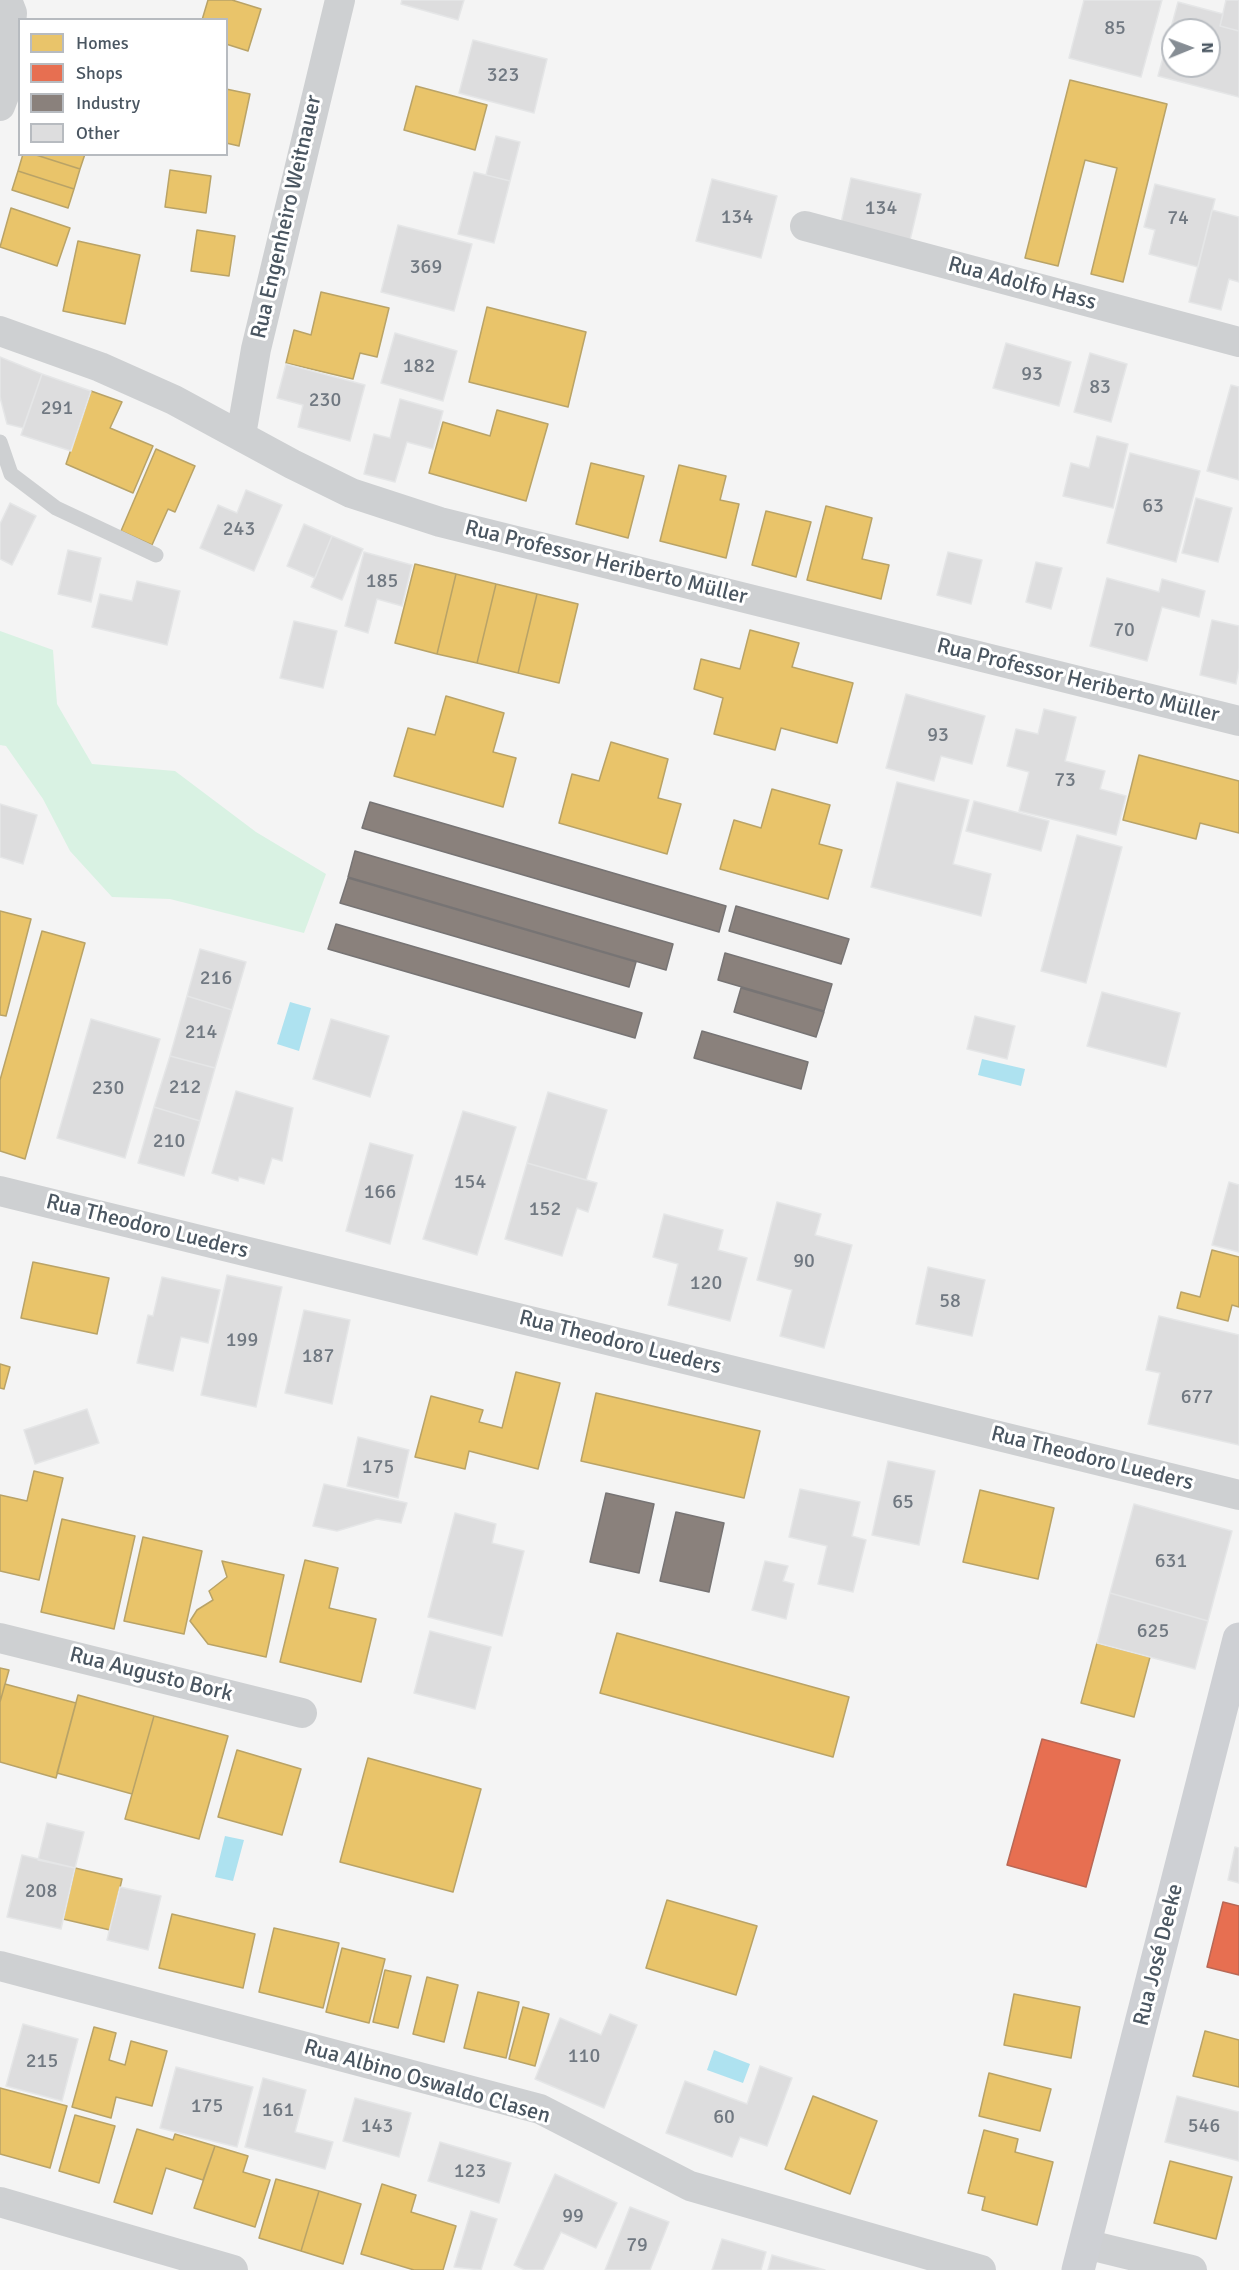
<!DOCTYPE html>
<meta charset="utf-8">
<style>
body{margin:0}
#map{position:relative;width:1239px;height:2270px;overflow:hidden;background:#f4f4f4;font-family:Signika,sans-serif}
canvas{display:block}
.legend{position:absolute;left:18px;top:18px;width:210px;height:138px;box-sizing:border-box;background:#fff;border:2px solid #b7bbc0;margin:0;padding:8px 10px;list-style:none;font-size:18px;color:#4a5661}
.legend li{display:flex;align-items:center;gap:12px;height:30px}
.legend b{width:30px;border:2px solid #b7bbc0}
.north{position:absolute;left:1161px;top:18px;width:60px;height:60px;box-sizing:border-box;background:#fff;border:2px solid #b7bbc0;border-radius:50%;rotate:89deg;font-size:16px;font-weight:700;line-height:24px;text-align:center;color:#4a5661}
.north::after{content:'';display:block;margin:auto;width:21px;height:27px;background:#868d94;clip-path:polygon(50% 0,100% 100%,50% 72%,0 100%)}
</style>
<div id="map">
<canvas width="1239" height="2270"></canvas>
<ul class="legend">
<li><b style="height:16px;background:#e9c46a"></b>Homes</li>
<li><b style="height:16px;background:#e76f51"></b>Shops</li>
<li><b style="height:16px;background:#8a817c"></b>Industry</li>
<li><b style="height:16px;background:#ddddde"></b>Other</li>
</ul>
<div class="north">N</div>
</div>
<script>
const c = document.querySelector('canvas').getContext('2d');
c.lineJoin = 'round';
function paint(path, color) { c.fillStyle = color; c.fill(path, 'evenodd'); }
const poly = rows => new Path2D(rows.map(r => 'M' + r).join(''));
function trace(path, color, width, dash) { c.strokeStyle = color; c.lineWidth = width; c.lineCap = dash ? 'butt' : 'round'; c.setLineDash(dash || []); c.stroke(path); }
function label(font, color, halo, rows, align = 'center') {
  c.font = font + ' Signika,sans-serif'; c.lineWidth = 6; c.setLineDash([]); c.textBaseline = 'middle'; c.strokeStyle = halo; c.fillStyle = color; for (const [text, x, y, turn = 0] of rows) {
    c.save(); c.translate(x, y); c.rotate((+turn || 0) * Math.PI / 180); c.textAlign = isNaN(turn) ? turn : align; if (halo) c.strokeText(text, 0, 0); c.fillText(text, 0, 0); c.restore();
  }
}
const green = poly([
 [0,631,53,650,57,704,92,764,175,771,256,832,326,874,304,933,170,899,112,897,70,851,43,799,6,746,0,745]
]);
const water = poly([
 [290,1002,311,1008,299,1051,277,1044],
 [982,1059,1025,1069,1021,1086,978,1075],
 [225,1836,244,1840,233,1881,215,1877],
 [714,2050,750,2064,743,2083,707,2070]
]);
const homes = poly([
 [208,0,232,0,261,9,248,51,226,44,226,20,202,20,208,0],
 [1070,80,1167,104,1123,282,1091,274,1117,168,1085,160,1058,266,1025,258,1070,80],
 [416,86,487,105,475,150,404,130,416,86],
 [226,89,250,94,239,146,226,143,226,89],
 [23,154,33,154,80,169,74,189,18,171,23,154],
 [33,154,85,154,80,169,33,154],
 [170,170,211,176,206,213,165,207,170,170],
 [18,171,74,189,68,208,12,190,18,171],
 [11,208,70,228,57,266,0,247,11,208],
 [197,230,235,236,229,276,191,271,197,230],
 [78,241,140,255,125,324,63,311,78,241],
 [321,292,389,308,377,357,360,353,353,379,286,363,294,330,311,335,321,292],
 [487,307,586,332,568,407,469,382,487,307],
 [91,391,122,402,110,428,153,446,133,493,66,464,91,391],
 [497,410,548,424,526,501,429,473,443,422,490,436,497,410],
 [156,449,195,466,175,512,168,509,152,545,121,531,156,449],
 [591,463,644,476,628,538,576,524,591,463],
 [679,465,726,476,720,500,739,504,726,558,660,541,679,465],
 [826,506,872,518,862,559,889,565,881,599,807,580,826,506],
 [766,511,811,522,796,577,752,565,766,511],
 [415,564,456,574,437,654,395,643,415,564],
 [456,574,496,584,477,663,437,654,456,574],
 [496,584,537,594,518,673,477,663,496,584],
 [537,594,578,604,559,683,518,673,537,594],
 [750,630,799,643,792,667,853,683,837,743,781,728,775,750,714,734,723,698,694,689,701,659,740,669,750,630],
 [446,696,504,713,493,752,516,758,503,807,394,776,408,728,435,735,446,696],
 [611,742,668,759,658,798,681,804,667,854,559,823,572,774,599,781,611,742],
 [1139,755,1239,781,1239,833,1200,823,1196,839,1123,820,1139,755],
 [772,789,830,805,819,844,842,850,828,899,720,869,734,820,761,828,772,789],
 [0,911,31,919,6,1016,0,1015,0,911],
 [42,931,85,943,25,1159,0,1151,0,1080,42,931],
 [1212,1250,1239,1257,1239,1307,1232,1305,1228,1321,1177,1308,1181,1292,1200,1297,1212,1250],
 [33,1262,109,1278,97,1334,21,1318,33,1262],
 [0,1364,10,1367,4,1389,0,1388,0,1364],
 [516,1372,560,1383,538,1469,469,1451,465,1469,415,1457,431,1396,483,1410,479,1422,502,1428,516,1372],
 [596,1393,760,1431,744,1498,581,1461,596,1393],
 [34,1471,63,1478,39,1580,0,1571,0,1495,27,1501,34,1471],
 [980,1490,1054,1508,1038,1579,963,1562,980,1490],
 [62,1519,135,1536,114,1629,41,1612,62,1519],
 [143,1537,202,1551,184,1634,124,1621,143,1537],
 [305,1560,338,1568,329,1608,376,1619,361,1682,280,1662,305,1560],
 [222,1561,284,1575,266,1657,208,1644,190,1621,197,1610,213,1600,209,1591,227,1577,222,1561],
 [617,1633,849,1697,833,1757,600,1693,617,1633],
 [1097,1643,1150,1657,1134,1717,1081,1703,1097,1643],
 [0,1668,9,1670,0,1702,0,1668],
 [5,1684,76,1703,56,1778,0,1762,0,1702,5,1684],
 [78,1695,154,1716,132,1794,57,1773,78,1695],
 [154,1716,228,1736,199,1839,125,1819,154,1716],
 [237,1750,301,1769,282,1835,218,1817,237,1750],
 [368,1758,481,1789,453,1892,340,1862,368,1758],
 [75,1868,122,1879,110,1930,63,1919,75,1868],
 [667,1900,757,1926,736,1995,646,1968,667,1900],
 [172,1914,255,1934,243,1988,159,1968,172,1914],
 [274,1928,339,1943,323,2008,259,1992,274,1928],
 [342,1948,385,1959,369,2023,326,2012,342,1948],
 [385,1970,411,1976,398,2028,373,2022,385,1970],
 [427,1977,458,1985,444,2042,413,2034,427,1977],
 [478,1992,519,2002,506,2058,464,2048,478,1992],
 [1014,1994,1080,2007,1071,2058,1004,2045,1014,1994],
 [523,2007,549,2014,535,2066,509,2059,523,2007],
 [94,2027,116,2033,109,2060,125,2065,131,2041,167,2051,152,2106,116,2097,111,2118,72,2107,94,2027],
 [1205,2031,1239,2040,1239,2087,1193,2076,1205,2031],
 [989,2073,1051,2089,1040,2131,979,2116,989,2073],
 [0,2088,67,2106,50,2168,0,2154,0,2088],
 [813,2096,877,2121,850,2194,785,2169,813,2096],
 [75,2115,115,2126,99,2183,59,2171,75,2115],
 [137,2129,173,2140,175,2134,215,2146,203,2180,166,2168,152,2214,114,2202,137,2129],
 [984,2130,1018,2139,1015,2152,1053,2162,1037,2225,982,2210,985,2197,968,2193,984,2130],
 [215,2146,248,2156,243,2172,270,2180,255,2227,194,2208,215,2146],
 [1170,2161,1232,2177,1216,2239,1154,2223,1170,2161],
 [276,2179,319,2191,301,2251,259,2238,276,2179],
 [382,2184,416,2195,411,2212,456,2226,443,2270,414,2270,361,2254,382,2184],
 [319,2191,361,2204,343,2264,301,2251,319,2191]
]);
const shops = poly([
 [1042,1739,1120,1760,1086,1887,1007,1865,1042,1739],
 [1223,1902,1239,1906,1239,1975,1207,1967,1223,1902]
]);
const industry = poly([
 [370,802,726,906,719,932,362,828,370,802],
 [355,851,673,944,666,970,348,877,355,851],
 [348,878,636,962,629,987,340,903,348,878],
 [736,906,849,939,841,964,729,931,736,906],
 [336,924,642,1013,635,1038,328,949,336,924],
 [725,953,832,984,824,1011,718,980,725,953],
 [741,988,824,1012,816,1037,734,1012,741,988],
 [702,1031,808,1062,801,1089,694,1058,702,1031],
 [606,1493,654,1504,639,1573,590,1562,606,1493],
 [676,1512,724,1523,709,1592,660,1581,676,1512]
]);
const building = poly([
 [402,0,464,0,458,20,401,4,402,0],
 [1084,0,1162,0,1141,77,1069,58,1084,0],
 [1226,0,1239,0,1239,31,1220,26,1226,0],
 [1178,2,1223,14,1220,26,1239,31,1239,97,1158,76,1178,2],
 [1173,30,1209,30,1209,66,1173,66,1173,30],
 [473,40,547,59,534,113,459,93,473,40],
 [496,136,520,142,510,181,486,175,496,136],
 [474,172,510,181,494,243,458,234,474,172],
 [851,178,921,194,910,240,841,223,851,178],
 [712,179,777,196,761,258,696,241,712,179],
 [1155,184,1215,199,1198,267,1149,254,1155,230,1144,227,1155,184],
 [1212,210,1239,217,1239,282,1229,279,1221,310,1189,302,1212,210],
 [398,225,472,244,454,311,381,292,398,225],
 [395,333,457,351,443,401,381,383,395,333],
 [1006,343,1071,362,1059,406,993,388,1006,343],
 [1090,353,1127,364,1111,422,1074,412,1090,353],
 [0,357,42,374,23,428,7,424,0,397,0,357],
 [286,364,365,385,350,441,298,427,303,405,277,398,286,364],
 [42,374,91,391,71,451,21,435,42,374],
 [1231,385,1239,387,1239,480,1207,471,1231,385],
 [400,399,443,411,433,449,407,442,395,482,364,474,374,434,390,438,400,399],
 [1097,436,1128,444,1113,508,1063,496,1071,463,1089,468,1097,436],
 [1130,453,1200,471,1176,562,1107,543,1130,453],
 [246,490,282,505,254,571,200,548,218,505,237,513,246,490],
 [1196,498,1232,508,1218,562,1182,553,1196,498],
 [10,503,36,516,12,565,0,559,0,524,10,503],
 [304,524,332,536,315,578,287,566,304,524],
 [332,536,363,549,342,600,311,587,332,536],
 [68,550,101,558,91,602,58,594,68,550],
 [364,552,412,565,402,606,377,599,368,633,345,626,364,552],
 [948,552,982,560,971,604,937,595,948,552],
 [1036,562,1062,568,1051,609,1026,602,1036,562],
 [1107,578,1159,592,1162,579,1205,591,1199,617,1162,607,1147,661,1090,646,1107,578],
 [137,581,180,591,167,645,92,627,100,594,132,601,137,581],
 [1212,620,1239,626,1239,668,1236,684,1200,675,1212,620],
 [294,621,337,631,323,688,280,678,294,621],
 [906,694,985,716,972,764,941,756,934,781,886,768,906,694],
 [1044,709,1076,717,1065,761,1105,771,1100,789,1126,796,1116,835,1019,811,1029,772,1007,766,1016,729,1038,734,1044,709],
 [897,782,969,800,953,864,991,874,981,916,871,887,897,782],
 [974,801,1049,821,1041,851,966,831,974,801],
 [0,804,37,815,23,864,0,857,0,804],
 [1077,835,1122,847,1086,983,1041,971,1077,835],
 [200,949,246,962,232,1010,187,996,200,949],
 [1102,992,1180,1013,1166,1067,1087,1046,1102,992],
 [187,996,232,1010,215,1068,170,1056,187,996],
 [975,1016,1015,1026,1007,1059,967,1049,975,1016],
 [91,1019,160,1039,125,1158,57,1138,91,1019],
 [331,1019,389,1036,370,1097,313,1079,331,1019],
 [170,1056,215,1068,200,1121,154,1107,170,1056],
 [236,1091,293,1108,282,1161,272,1158,264,1184,239,1177,238,1181,212,1173,236,1091],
 [548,1092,607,1110,586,1180,527,1163,548,1092],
 [154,1107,200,1121,184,1176,138,1163,154,1107],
 [463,1111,516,1127,477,1255,423,1239,463,1111],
 [370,1143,413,1155,390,1244,346,1231,370,1143],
 [527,1163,597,1183,588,1212,577,1208,562,1256,505,1239,527,1163],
 [1229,1182,1239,1185,1239,1252,1212,1245,1229,1182],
 [777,1202,821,1214,815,1235,852,1245,824,1348,780,1336,792,1290,757,1280,777,1202],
 [664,1214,723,1230,718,1250,747,1258,730,1321,668,1305,678,1264,653,1257,664,1214],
 [928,1267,985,1280,972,1336,916,1324,928,1267],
 [227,1275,282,1287,256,1407,201,1395,227,1275],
 [162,1277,220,1290,208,1343,181,1337,173,1371,137,1363,148,1315,153,1316,162,1277],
 [304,1310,350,1320,332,1404,285,1393,304,1310],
 [1159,1316,1239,1335,1239,1445,1148,1424,1160,1373,1146,1370,1159,1316],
 [87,1409,99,1443,35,1464,24,1430,87,1409],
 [358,1437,409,1450,398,1498,347,1486,358,1437],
 [888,1461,935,1471,919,1545,872,1535,888,1461],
 [324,1484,407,1503,401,1523,377,1519,337,1531,313,1526,324,1484],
 [800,1489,860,1502,852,1536,866,1540,853,1592,818,1584,827,1546,789,1537,800,1489],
 [1134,1504,1232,1531,1208,1621,1110,1593,1134,1504],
 [455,1513,496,1524,492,1543,524,1551,502,1636,428,1617,455,1513],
 [765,1561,788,1566,783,1581,794,1584,786,1619,752,1610,765,1561],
 [1110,1593,1208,1621,1195,1669,1097,1643,1110,1593],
 [430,1631,491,1647,475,1709,414,1693,430,1631],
 [47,1823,84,1832,75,1868,38,1860,47,1823],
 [1235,1847,1239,1848,1239,1883,1228,1880,1235,1847],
 [22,1855,75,1868,61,1929,7,1917,22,1855],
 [120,1887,161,1896,148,1950,107,1940,120,1887],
 [610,2014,637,2025,604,2108,535,2079,560,2018,601,2035,610,2014],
 [23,2024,78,2039,62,2101,6,2086,23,2024],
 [760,2066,792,2078,767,2146,740,2137,732,2157,666,2133,685,2081,747,2104,760,2066],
 [176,2067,253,2087,237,2147,160,2128,176,2067],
 [263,2078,306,2090,295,2132,333,2142,325,2169,245,2147,263,2078],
 [1177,2096,1239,2112,1239,2161,1165,2142,1177,2096],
 [355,2098,411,2113,399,2157,343,2141,355,2098],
 [440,2142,511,2163,499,2203,428,2181,440,2142],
 [555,2174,617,2203,596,2248,561,2232,543,2270,525,2270,514,2265,555,2174],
 [630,2207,669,2222,650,2270,605,2270,630,2207],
 [471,2211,497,2219,481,2270,454,2267,471,2211],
 [722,2239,766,2252,761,2270,712,2270,722,2239],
 [772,2255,825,2270,768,2270,772,2255]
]);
const lane = poly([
 [0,442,11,474,56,508,156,555]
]);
const street = poly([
 [0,106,5,93,12,13,7,0],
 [805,226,1239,342],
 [0,331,100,367,174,400,292,464,351,493,440,522,1239,721],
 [241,435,256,349,340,0],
 [0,1191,1239,1495],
 [0,1638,302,1713],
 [0,1966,540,2109,690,2186,981,2270],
 [0,2202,233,2270],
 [1085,2244,1192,2270]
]);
const secondary = poly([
 [1078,2270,1239,1639]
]);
const numberNames = [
 ["85",1115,29],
 ["323",503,76],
 ["134",881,209],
 ["134",737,218],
 ["74",1178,219],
 ["369",426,268],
 ["182",419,367],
 ["93",1032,375],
 ["83",1100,388],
 ["230",325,401],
 ["291",57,409],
 ["63",1153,507],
 ["243",239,530],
 ["185",382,582],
 ["70",1124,631],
 ["93",938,736],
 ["73",1065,781],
 ["216",216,979],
 ["214",201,1033],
 ["212",185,1088],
 ["230",108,1089],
 ["210",169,1142],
 ["154",470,1183],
 ["166",380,1193],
 ["152",545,1210],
 ["90",804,1262],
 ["120",706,1284],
 ["58",950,1302],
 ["199",242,1341],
 ["187",318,1357],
 ["677",1197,1398],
 ["175",378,1468],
 ["65",903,1503],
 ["631",1171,1562],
 ["625",1153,1632],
 ["208",41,1892],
 ["110",584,2057],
 ["215",42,2062],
 ["175",207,2107],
 ["161",278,2111],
 ["60",724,2118],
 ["143",377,2127],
 ["546",1204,2127],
 ["123",470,2172],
 ["99",573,2217],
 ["79",637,2246]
];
const streetNames = [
 ["Rua Engenheiro Weitnauer",287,217,-77],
 ["Rua Adolfo Hass",1022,284,15],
 ["Rua Professor Heriberto Müller",606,563,14],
 ["Rua Professor Heriberto Müller",1078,681,14],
 ["Rua Theodoro Lueders",147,1227,14],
 ["Rua Theodoro Lueders",620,1343,14],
 ["Rua Theodoro Lueders",1092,1459,14],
 ["Rua Augusto Bork",151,1675,14],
 ["Rua José Deeke",1159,1955,-76],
 ["Rua Albino Oswaldo Clasen",427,2082,16]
];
paint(green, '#d9f2e3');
paint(water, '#aee2f0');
paint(homes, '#e9c46a');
trace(homes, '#b9a367', 1.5);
paint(shops, '#e76f51');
trace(shops, '#b86856', 1.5);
paint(industry, '#8a817c');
trace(industry, '#777474', 1.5);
paint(building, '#ddddde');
trace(building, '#e5e6e7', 1.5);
trace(lane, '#ced0d2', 15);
trace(street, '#ced0d2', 30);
trace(secondary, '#ced0d4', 33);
label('20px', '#707881', null, numberNames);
label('22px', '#4a5661', '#fff', streetNames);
</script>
